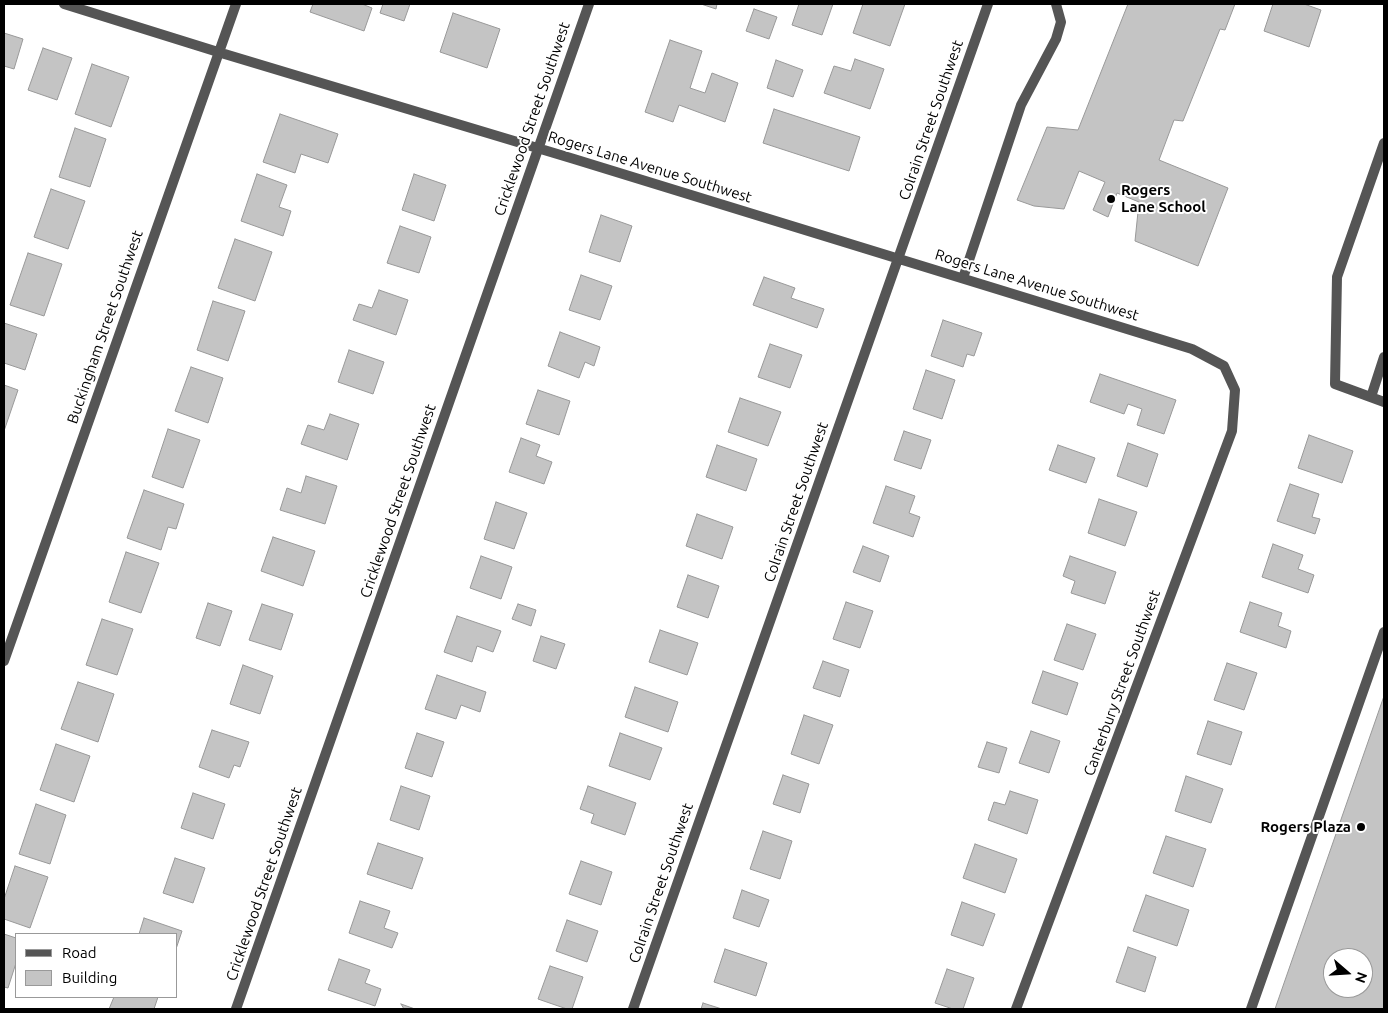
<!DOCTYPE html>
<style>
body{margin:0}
#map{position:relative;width:1388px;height:1013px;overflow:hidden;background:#fff;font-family:Ubuntu,sans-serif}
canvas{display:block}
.frame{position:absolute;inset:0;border:5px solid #000;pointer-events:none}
.legend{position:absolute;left:15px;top:933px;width:162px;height:65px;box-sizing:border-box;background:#fff;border:1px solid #999;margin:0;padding:6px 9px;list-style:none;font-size:15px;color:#000}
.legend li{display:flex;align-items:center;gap:10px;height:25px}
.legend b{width:25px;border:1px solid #999}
.north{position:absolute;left:1323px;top:948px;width:50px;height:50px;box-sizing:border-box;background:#fff;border:1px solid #999;border-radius:50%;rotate:109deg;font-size:14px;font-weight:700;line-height:20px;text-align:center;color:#000}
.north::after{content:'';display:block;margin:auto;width:18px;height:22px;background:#000;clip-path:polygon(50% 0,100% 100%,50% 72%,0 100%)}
</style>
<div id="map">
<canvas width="1388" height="1013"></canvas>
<div class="frame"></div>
<ul class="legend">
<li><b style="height:6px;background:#555"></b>Road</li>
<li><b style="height:14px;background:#c4c4c4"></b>Building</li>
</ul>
<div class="north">N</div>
</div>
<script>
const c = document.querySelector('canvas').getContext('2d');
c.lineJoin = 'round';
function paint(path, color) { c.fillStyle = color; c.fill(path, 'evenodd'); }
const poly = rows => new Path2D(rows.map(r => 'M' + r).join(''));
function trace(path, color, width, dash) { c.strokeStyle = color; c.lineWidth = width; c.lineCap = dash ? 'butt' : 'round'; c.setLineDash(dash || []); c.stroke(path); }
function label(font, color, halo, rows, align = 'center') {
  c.font = font + ' Ubuntu,sans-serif'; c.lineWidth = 4; c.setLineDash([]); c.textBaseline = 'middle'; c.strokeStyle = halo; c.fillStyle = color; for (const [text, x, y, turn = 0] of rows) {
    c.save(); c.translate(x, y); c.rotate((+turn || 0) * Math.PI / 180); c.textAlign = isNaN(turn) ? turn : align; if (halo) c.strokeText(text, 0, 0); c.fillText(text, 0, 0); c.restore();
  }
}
const building = poly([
 [313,4,362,4,372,8,364,31,310,12,313,4],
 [383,4,410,4,404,21,380,13,383,4],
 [701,4,717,4,716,9,701,4],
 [799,4,833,4,822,35,792,25,799,4],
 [863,4,905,4,890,46,853,33,863,4],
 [1128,4,1235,4,1225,30,1220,29,1183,121,1174,120,1159,160,1228,188,1198,266,1135,241,1139,202,1117,193,1108,217,1093,210,1105,182,1079,171,1064,209,1034,206,1017,200,1047,127,1078,130,1128,4],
 [1273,4,1304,4,1321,10,1309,47,1264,31,1273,4],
 [754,9,777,17,769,39,746,31,754,9],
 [453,13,500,29,487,68,440,52,453,13],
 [4,33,23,39,14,69,4,66,4,33],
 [670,40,702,51,690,88,705,93,712,73,738,83,725,122,679,105,673,122,645,112,670,40],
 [43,48,72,58,57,100,28,90,43,48],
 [855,59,884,69,870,109,824,93,834,66,851,71,855,59],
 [776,60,803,70,793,97,767,88,776,60],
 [92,64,129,77,111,127,75,114,92,64],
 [774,109,860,137,849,171,763,143,774,109],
 [280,114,338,134,328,163,301,154,295,173,263,162,280,114],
 [75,128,106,139,90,187,59,177,75,128],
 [257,174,287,185,279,207,291,211,283,236,241,221,257,174],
 [414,174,446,185,434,221,402,210,414,174],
 [51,189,85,201,68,249,34,237,51,189],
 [601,215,632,226,620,262,589,252,601,215],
 [400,226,431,237,419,273,387,263,400,226],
 [235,239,272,252,255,301,218,288,235,239],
 [28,253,62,264,44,316,10,305,28,253],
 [581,275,612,286,600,320,569,310,581,275],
 [764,277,795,288,791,298,824,309,817,328,753,305,764,277],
 [379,290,408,300,396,335,353,320,359,304,372,308,379,290],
 [213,301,245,311,228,361,197,350,213,301],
 [943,320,982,333,974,356,967,354,963,367,931,356,943,320],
 [4,323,37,334,25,370,4,363,4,323],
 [560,332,600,347,594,366,585,362,579,378,548,366,560,332],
 [770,344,802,355,790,388,758,377,770,344],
 [349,350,384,362,373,394,338,382,349,350],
 [191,367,223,378,208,423,175,411,191,367],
 [926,370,955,380,942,419,913,409,926,370],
 [1100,374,1176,400,1164,434,1137,425,1142,409,1128,404,1124,414,1090,402,1100,374],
 [4,385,18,390,4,431,4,385],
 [538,390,570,401,559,435,526,424,538,390],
 [740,398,781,412,768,446,728,432,740,398],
 [330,414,359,424,347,460,301,444,308,425,324,430,330,414],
 [168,429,200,440,183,488,152,477,168,429],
 [904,431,931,440,921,469,894,460,904,431],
 [1309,435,1353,451,1342,483,1298,468,1309,435],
 [521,438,540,445,536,456,552,462,544,484,509,472,521,438],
 [1128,443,1158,454,1147,487,1117,476,1128,443],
 [717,445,757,459,746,491,706,477,717,445],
 [1058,445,1095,458,1086,483,1049,470,1058,445],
 [306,476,337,486,325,524,280,510,287,488,301,493,306,476],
 [1290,484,1319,494,1312,517,1320,519,1315,534,1277,521,1290,484],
 [886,486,915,496,909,513,920,517,913,537,873,523,886,486],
 [144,490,184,504,176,529,168,527,161,550,127,538,144,490],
 [1099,499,1137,512,1125,546,1088,533,1099,499],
 [496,502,527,513,514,549,484,539,496,502],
 [697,514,733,527,722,559,686,546,697,514],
 [273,537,315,551,303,586,261,571,273,537],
 [1273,544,1303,555,1298,569,1314,575,1308,593,1262,577,1273,544],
 [863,546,889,556,880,582,853,572,863,546],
 [126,552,159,563,141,613,109,602,126,552],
 [481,556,512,567,501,599,470,588,481,556],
 [1070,556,1116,572,1105,604,1071,593,1075,581,1063,576,1070,556],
 [688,575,719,586,708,618,677,607,688,575],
 [846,602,873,611,860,648,833,639,846,602],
 [1250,602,1282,613,1278,626,1291,631,1286,648,1240,632,1250,602],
 [208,603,232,611,220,646,196,638,208,603],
 [262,604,293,614,281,650,249,640,262,604],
 [518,604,536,610,531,626,512,619,518,604],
 [457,616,501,631,493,652,477,646,472,662,444,652,457,616],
 [102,619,133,629,117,675,86,665,102,619],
 [1067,624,1096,634,1083,670,1054,660,1067,624],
 [660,630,698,643,687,675,649,662,660,630],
 [541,636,565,644,556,669,533,661,541,636],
 [823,661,849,670,840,697,813,688,823,661],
 [1227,663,1257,673,1244,710,1214,700,1227,663],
 [243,665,273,676,260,714,230,704,243,665],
 [1043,671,1078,683,1067,715,1032,703,1043,671],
 [437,675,486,692,480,712,461,705,456,719,425,709,437,675],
 [78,682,114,694,98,742,61,729,78,682],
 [635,687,678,702,668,732,625,717,635,687],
 [1384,696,1384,1009,1275,1009,1384,696],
 [1333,958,1363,958,1363,988,1333,988,1333,958],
 [804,715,833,725,819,764,791,754,804,715],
 [1208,721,1242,732,1231,765,1197,754,1208,721],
 [212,730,249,742,240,767,234,765,229,778,199,767,212,730],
 [1031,731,1060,741,1049,773,1019,763,1031,731],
 [417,733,444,742,432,777,405,768,417,733],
 [620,733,662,748,650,780,609,766,620,733],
 [987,742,1007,748,999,773,978,767,987,742],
 [56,744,90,756,74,802,40,790,56,744],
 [783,775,809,784,800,813,773,804,783,775],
 [1186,776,1223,789,1211,823,1175,811,1186,776],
 [401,786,430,796,419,830,390,820,401,786],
 [588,786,636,803,625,835,591,823,594,814,580,809,588,786],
 [1010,791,1038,800,1027,834,988,820,994,802,1005,805,1010,791],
 [193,793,225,804,213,839,181,828,193,793],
 [36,804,66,815,50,864,19,854,36,804],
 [763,831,792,841,780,879,750,869,763,831],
 [1166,836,1206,849,1193,887,1153,873,1166,836],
 [378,843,423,858,412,889,367,874,378,843],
 [975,844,1017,859,1005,893,963,878,975,844],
 [175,858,205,868,193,903,163,893,175,858],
 [581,861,612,872,601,905,569,894,581,861],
 [15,866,48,877,30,928,4,919,4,899,15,866],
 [742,890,769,900,759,927,733,918,742,890],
 [1146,895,1189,910,1177,946,1133,931,1146,895],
 [360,901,390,911,384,928,398,933,392,948,349,933,360,901],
 [962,902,995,914,983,946,951,935,962,902],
 [144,918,182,931,176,949,176,934,139,934,144,918],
 [567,920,598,931,587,962,556,951,567,920],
 [4,934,16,938,16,963,8,988,4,987,4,934],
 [1128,947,1156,957,1145,992,1116,982,1128,947],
 [725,949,767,963,756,996,714,982,725,949],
 [339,959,370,970,365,983,381,989,375,1006,328,990,339,959],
 [550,966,583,977,572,1009,567,1009,538,999,550,966],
 [947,969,974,978,963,1009,953,1009,935,1003,947,969],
 [114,997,158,997,154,1009,109,1009,114,997],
 [703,1003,722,1009,701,1009,703,1003],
 [401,1004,415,1009,404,1009,401,1004]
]);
const service = poly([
 [1384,143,1337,277,1335,384,1384,402],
 [963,278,1021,105,1056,39,1061,22,1056,4],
 [1371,397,1384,357],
 [1251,1009,1384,632]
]);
const minor = poly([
 [64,4,218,52,574,159,1192,349,1224,366,1235,390,1232,431,1016,1009],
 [4,661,236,4],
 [236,1009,589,4],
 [633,1009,988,4]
]);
const markers = [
 [1111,199,5,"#000"],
 [1361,827,5,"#000"]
];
const streetNames = [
 ["Cricklewood Street Southwest",532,119,-71],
 ["Colrain Street Southwest",931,120,-71],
 ["Rogers Lane Avenue Southwest",650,167,17],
 ["Rogers Lane Avenue Southwest",1037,285,17],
 ["Buckingham Street Southwest",105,327,-71],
 ["Cricklewood Street Southwest",398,501,-71],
 ["Colrain Street Southwest",796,502,-71],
 ["Canterbury Street Southwest",1122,683,-70],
 ["Colrain Street Southwest",661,883,-71],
 ["Cricklewood Street Southwest",264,884,-71]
];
const poiNames = [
 ["Rogers",1121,190],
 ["Lane School",1121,207],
 ["Rogers Plaza",1351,827,"right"]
];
paint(building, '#c4c4c4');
trace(building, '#999', 1);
trace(service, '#555', 10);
trace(minor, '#555', 10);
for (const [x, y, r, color] of markers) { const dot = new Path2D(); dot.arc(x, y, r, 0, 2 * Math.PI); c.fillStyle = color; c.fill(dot); trace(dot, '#fff', 2); }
label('15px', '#000', '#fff', streetNames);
label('bold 15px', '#000', '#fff', poiNames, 'left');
</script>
